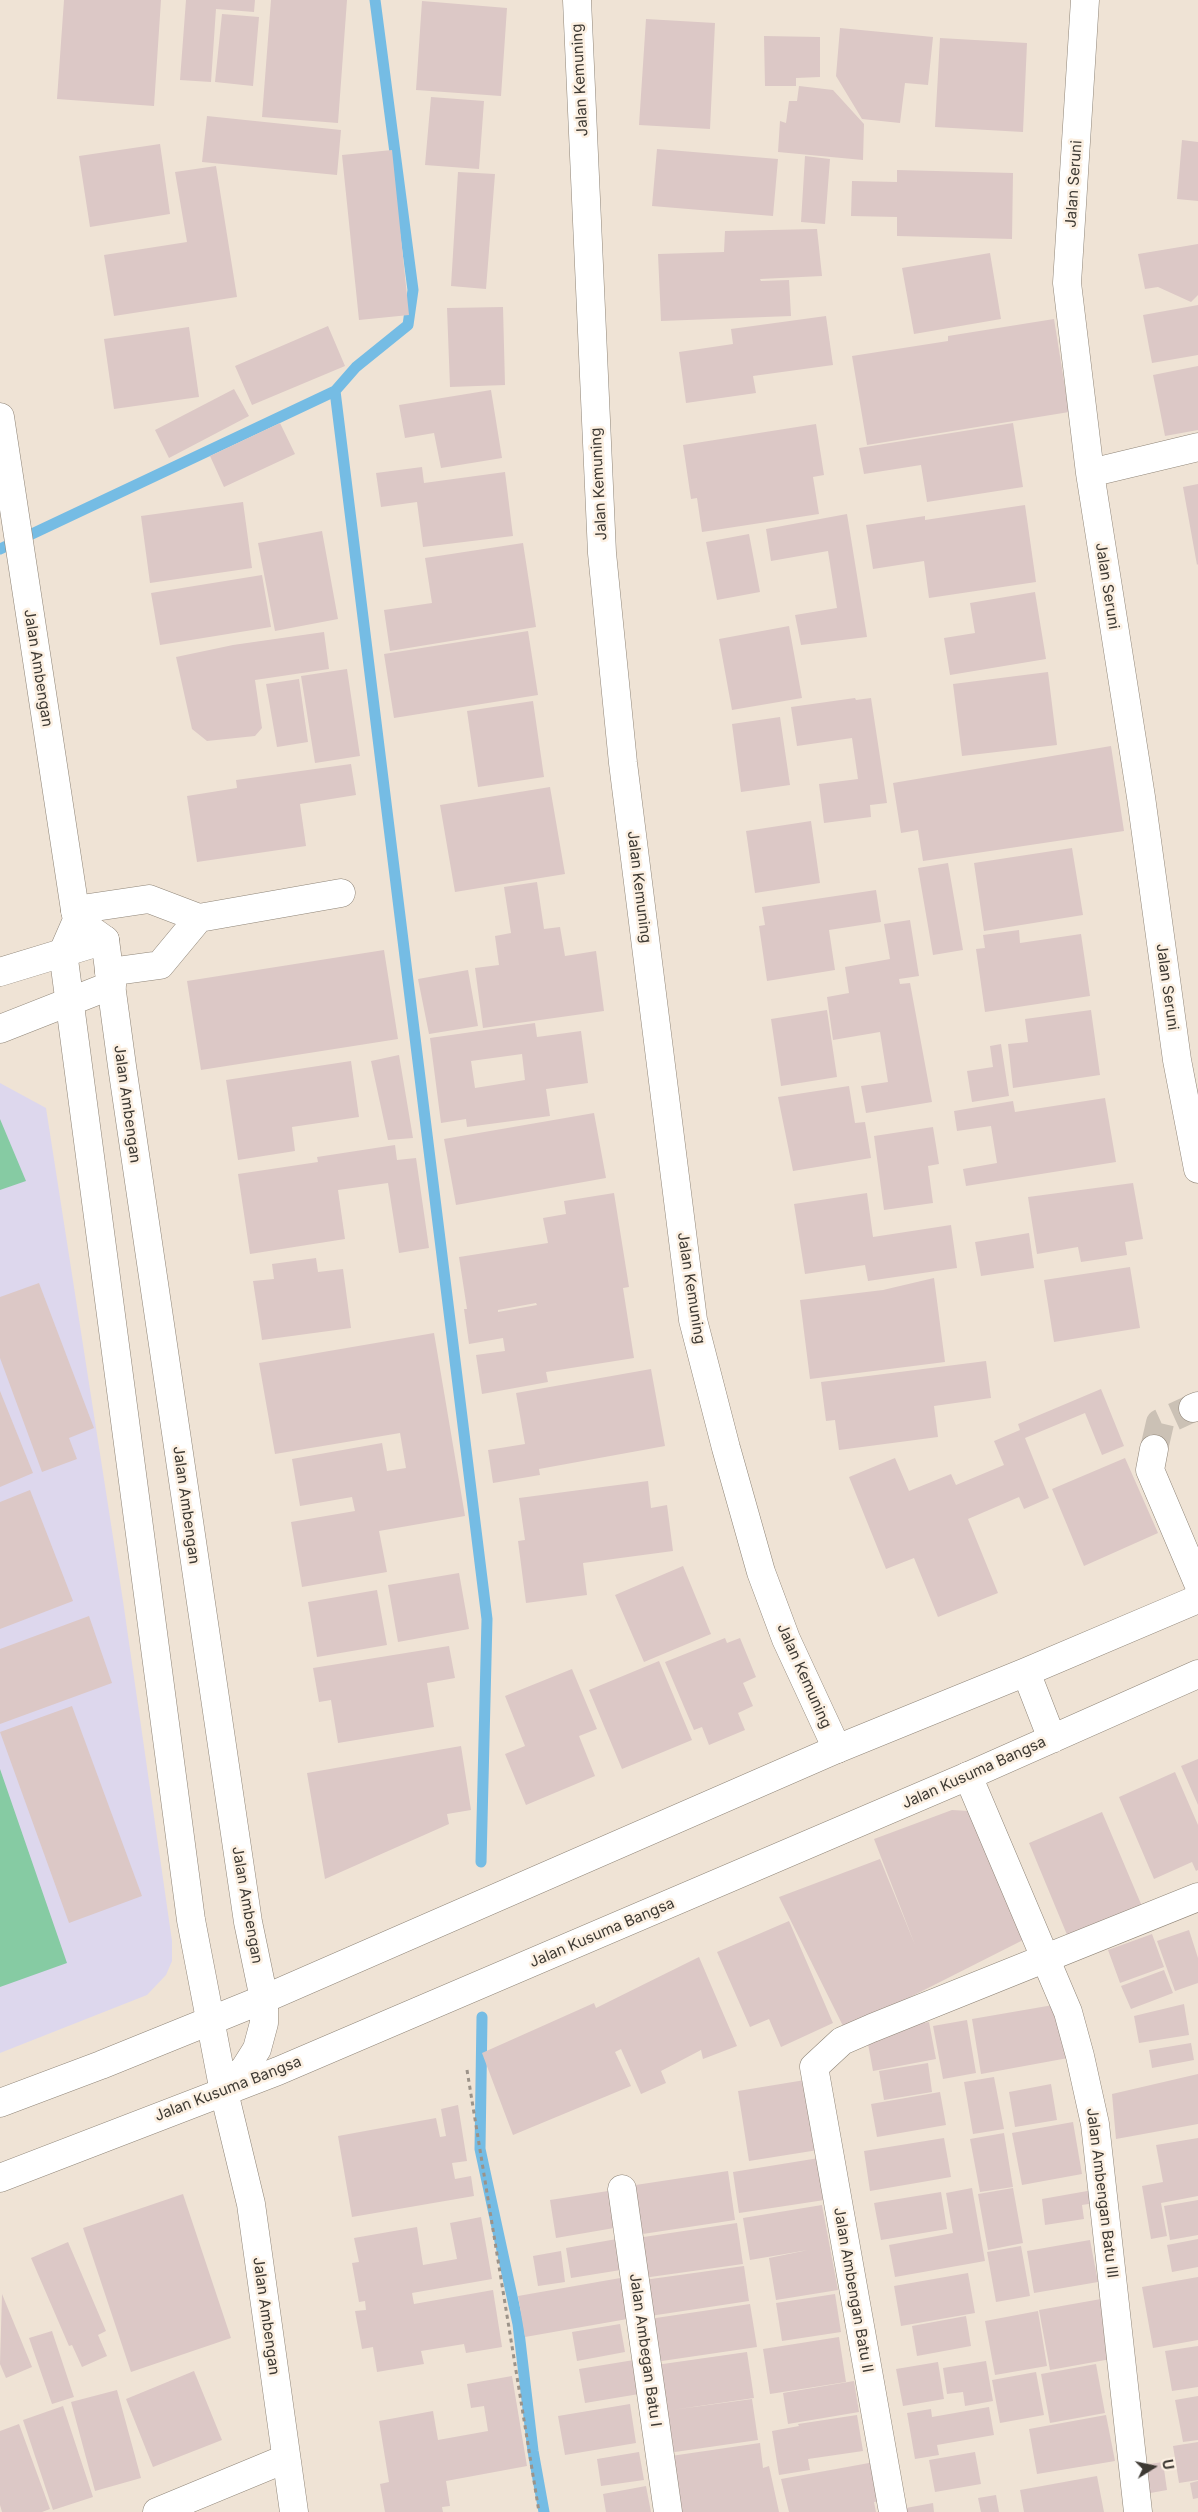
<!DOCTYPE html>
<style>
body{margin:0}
#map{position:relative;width:1198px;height:2512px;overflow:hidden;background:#efe3d5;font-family:Inter,sans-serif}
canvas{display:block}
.north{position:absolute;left:1128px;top:2442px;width:50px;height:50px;-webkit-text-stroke:4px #fcf0e2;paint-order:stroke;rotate:80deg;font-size:14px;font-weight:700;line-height:20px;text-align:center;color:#3d3933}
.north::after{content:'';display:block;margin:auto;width:18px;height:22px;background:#3d3933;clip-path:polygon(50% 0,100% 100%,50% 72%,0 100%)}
</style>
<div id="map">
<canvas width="1198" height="2512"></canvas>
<div class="north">U</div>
</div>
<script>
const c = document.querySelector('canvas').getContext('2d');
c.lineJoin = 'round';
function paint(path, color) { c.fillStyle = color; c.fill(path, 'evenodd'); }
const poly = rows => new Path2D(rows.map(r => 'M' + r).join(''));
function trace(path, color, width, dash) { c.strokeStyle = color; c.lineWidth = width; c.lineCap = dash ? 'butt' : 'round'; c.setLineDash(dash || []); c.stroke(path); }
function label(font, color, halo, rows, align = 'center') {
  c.font = font + ' Inter,sans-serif'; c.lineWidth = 5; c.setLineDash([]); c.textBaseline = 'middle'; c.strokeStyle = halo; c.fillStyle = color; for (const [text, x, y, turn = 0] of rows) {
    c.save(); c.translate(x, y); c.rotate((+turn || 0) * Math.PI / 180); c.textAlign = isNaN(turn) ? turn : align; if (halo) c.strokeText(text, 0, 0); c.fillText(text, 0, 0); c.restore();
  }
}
const education = poly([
 [0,1083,46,1108,123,1601,172,1941,172,1961,166,1975,147,1995,0,2053]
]);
const green = poly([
 [0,1119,26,1181,0,1190],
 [0,1769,67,1963,0,1987]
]);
const stream = poly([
 [335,391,487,1619,481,1862],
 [0,549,335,391,356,367,408,325,413,290,375,0],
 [482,2017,480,2149,518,2324,533,2451,544,2512]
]);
const building = poly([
 [64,0,161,0,154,106,57,99],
 [186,0,255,0,254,12,216,9,211,82,180,80],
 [271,0,347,0,338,123,262,117],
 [422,1,507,8,501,96,416,90],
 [222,14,259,17,253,86,215,82],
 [646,19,715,23,710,129,639,125],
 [840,28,933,37,928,85,905,83,900,123,862,119,836,76],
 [764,36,820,37,820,77,796,78,796,86,765,86],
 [940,38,1027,43,1023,132,935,127],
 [799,86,833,90,864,124,863,160,778,152,780,121,786,123,789,101,797,101],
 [431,97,484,101,479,169,425,165],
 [207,116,341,130,337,175,202,162],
 [1182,140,1198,142,1198,201,1177,199],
 [160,144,170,214,90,227,79,156],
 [657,149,778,159,773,216,652,206],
 [392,150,409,315,359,320,342,155],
 [805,156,830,159,825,224,801,222],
 [216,166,237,297,114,316,104,255,187,242,175,172],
 [897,170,1013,173,1012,239,897,236,897,217,851,216,852,181,897,182],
 [458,172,495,174,486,289,451,286],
 [817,229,822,276,760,279,761,281,789,280,791,316,661,321,658,254,724,252,725,231],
 [1198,244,1198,295,1191,302,1158,287,1145,289,1138,254],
 [990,253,1001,319,914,334,902,268],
 [1198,305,1198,355,1152,363,1143,315],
 [503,307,505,385,450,387,447,308],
 [826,316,833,365,753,376,756,393,686,403,679,352,733,344,731,329],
 [1054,319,1069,412,867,445,852,356,948,341,948,336],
 [328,326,345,366,252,405,235,366],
 [189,327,199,397,114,409,104,339],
 [1198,366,1198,430,1165,436,1153,375],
 [234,389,249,416,169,458,155,430],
 [491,390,502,458,441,468,434,433,405,438,399,405],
 [280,423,295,454,224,487,210,456],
 [1013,423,1023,487,927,502,921,465,864,474,859,448],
 [816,424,824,475,813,477,819,514,702,532,697,498,691,499,683,445],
 [422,467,424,483,505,472,513,536,423,547,417,502,381,507,376,473],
 [1198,484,1198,564,1197,565,1183,487],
 [243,502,252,568,150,583,141,516],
 [1025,505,1036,582,929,598,924,561,873,569,866,525,925,516,925,520],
 [847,514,867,637,801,645,795,615,837,608,828,551,771,561,766,529],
 [322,531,338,619,275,631,258,543],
 [749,534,760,592,717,600,706,542],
 [523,543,536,627,390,651,384,610,432,603,425,558],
 [262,575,271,627,160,645,151,593],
 [1035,592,1046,659,950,675,944,638,975,633,970,603],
 [789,626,802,698,732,710,719,639],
 [528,631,538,695,394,718,384,654],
 [324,632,329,669,255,680,262,728,255,736,207,741,192,729,176,657,233,645],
 [347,669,360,756,315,763,301,676],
 [1048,672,1057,745,962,756,953,684],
 [299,679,308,742,277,747,266,684],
 [855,698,856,700,871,698,887,803,870,805,871,817,824,823,819,784,858,779,852,738,797,746,791,707],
 [533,701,544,777,478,787,467,711],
 [780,717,790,785,741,792,732,724],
 [1111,746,1124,831,923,861,918,830,901,833,893,783],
 [351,764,356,795,300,804,306,846,197,862,187,796,237,788,236,780],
 [550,787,565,874,455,892,440,805],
 [811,821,820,883,755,893,746,831],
 [1072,848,1083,915,984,931,974,863],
 [948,863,963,950,933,955,918,868],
 [537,882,544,929,560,927,565,956,596,951,604,1011,483,1028,475,968,499,965,495,936,511,933,504,887],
 [876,890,881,922,829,930,835,970,767,981,759,926,765,925,762,907],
 [910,920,919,976,899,979,900,984,910,983,932,1102,866,1113,861,1086,888,1082,880,1032,833,1040,827,997,849,993,845,967,890,959,884,924],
 [1019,930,1020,943,1081,934,1090,996,985,1012,976,949,985,948,983,935],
 [384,950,398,1039,201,1070,187,981],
 [468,970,478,1026,429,1034,418,979],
 [827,1010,837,1077,781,1086,771,1019],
 [1091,1010,1100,1075,1013,1088,1008,1044,1028,1042,1025,1019],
 [535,1023,537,1037,581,1031,588,1083,546,1089,550,1116,467,1127,466,1119,441,1123,430,1038],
 [522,1054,525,1080,475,1088,471,1061],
 [1001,1044,1009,1096,972,1102,967,1071,993,1067,990,1046],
 [399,1055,413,1138,388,1140,371,1061],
 [351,1061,359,1117,292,1127,295,1151,238,1160,226,1080],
 [849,1086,855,1123,865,1122,871,1158,793,1171,778,1097],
 [1105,1098,1116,1162,966,1186,963,1169,997,1163,991,1126,957,1131,954,1111,1013,1101,1015,1112],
 [594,1113,606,1178,456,1205,444,1139],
 [933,1127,939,1164,928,1166,933,1203,884,1210,874,1136],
 [395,1145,397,1160,416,1158,429,1248,399,1253,388,1183,338,1190,345,1239,250,1254,238,1174,318,1162,317,1157],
 [1133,1183,1143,1239,1125,1242,1127,1255,1081,1262,1078,1247,1037,1254,1028,1197],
 [614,1193,629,1287,623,1288,634,1358,546,1372,548,1382,482,1394,476,1355,505,1351,503,1338,469,1344,464,1309,467,1309,459,1257,548,1243,543,1218,566,1214,564,1201],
 [536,1303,537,1305,498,1312,498,1310],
 [867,1193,873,1237,951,1225,957,1268,868,1281,865,1265,805,1274,794,1204],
 [1029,1233,1034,1268,981,1276,975,1242],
 [316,1258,318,1272,343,1269,351,1328,262,1340,253,1281,274,1279,272,1264],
 [1130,1267,1140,1328,1054,1342,1044,1280],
 [934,1278,945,1362,810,1379,800,1300,883,1290],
 [39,1283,94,1428,69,1438,77,1459,42,1472,0,1358,0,1297],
 [434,1333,465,1516,379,1531,387,1572,302,1587,291,1522,355,1511,352,1497,300,1506,292,1459,382,1443,387,1471,406,1468,400,1433,275,1454,259,1363],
 [986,1361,991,1398,934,1406,938,1437,839,1450,835,1420,826,1421,821,1382],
 [651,1369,665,1446,539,1469,540,1475,493,1483,488,1450,525,1444,516,1393],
 [1101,1389,1124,1446,1102,1455,1085,1413,1025,1438,1049,1498,1024,1509,1019,1497,968,1519,998,1593,938,1617,914,1558,886,1569,849,1477,895,1458,909,1491,951,1474,956,1485,1004,1465,994,1441,1020,1430,1018,1424],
 [0,1391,33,1473,0,1487],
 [1125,1458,1158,1533,1084,1566,1052,1489],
 [648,1481,651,1508,667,1505,673,1551,583,1563,587,1595,526,1603,518,1541,525,1540,519,1498],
 [30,1490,73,1601,0,1629,0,1502],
 [683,1566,711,1634,644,1662,615,1595],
 [459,1573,469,1629,398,1642,388,1585],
 [377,1590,387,1645,317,1657,308,1602],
 [89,1616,112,1683,0,1724,0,1649],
 [725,1638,727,1643,740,1638,756,1677,743,1683,753,1706,738,1713,745,1730,709,1745,702,1727,694,1730,665,1662],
 [449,1646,455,1678,427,1683,434,1727,338,1743,331,1700,319,1702,313,1668],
 [659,1661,692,1740,622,1769,589,1690],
 [572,1669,597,1729,579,1736,595,1776,526,1805,505,1754,525,1746,505,1696],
 [72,1706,142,1896,69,1923,0,1732],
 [461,1746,471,1810,447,1814,449,1824,325,1879,307,1773],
 [1198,1759,1198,1805,1181,1766],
 [1175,1772,1198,1825,1198,1870,1196,1871,1192,1862,1154,1879,1119,1797],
 [952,1810,969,1811,1031,1936,845,2030,779,1897,880,1859,915,1945,874,1839],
 [1102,1812,1144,1911,1070,1942,1029,1843],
 [789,1921,833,2023,781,2047,769,2019,750,2027,717,1952],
 [1189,1930,1198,1958,1198,1983,1175,1991,1157,1941],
 [1152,1934,1164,1967,1120,1983,1108,1950],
 [699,1957,737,2046,703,2059,701,2050,661,2071,666,2083,641,2094,621,2049,615,2052,631,2086,513,2135,482,2053,594,2003,596,2008],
 [1164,1970,1173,1993,1131,2009,1121,1986],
 [1059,2004,1068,2058,981,2074,972,2019],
 [1184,2004,1189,2035,1139,2043,1134,2016],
 [967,2020,976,2073,943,2079,933,2026],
 [929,2022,936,2059,873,2071,866,2033],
 [1191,2043,1194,2060,1152,2068,1149,2050],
 [928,2063,932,2092,884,2100,879,2071],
 [1198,2074,1198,2124,1116,2139,1112,2094],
 [994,2077,1004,2129,973,2134,964,2082],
 [811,2079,818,2150,749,2161,738,2091],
 [1051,2084,1057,2120,1015,2127,1009,2092],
 [940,2092,946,2125,877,2137,871,2104],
 [458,2105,467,2161,452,2163,455,2179,471,2176,474,2196,352,2217,338,2136,436,2118,440,2137,446,2136,441,2109],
 [1073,2122,1082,2174,1022,2185,1012,2133],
 [1004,2133,1013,2187,980,2192,970,2139],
 [944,2138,951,2177,870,2191,864,2151],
 [1198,2138,1198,2196,1161,2203,1167,2236,1151,2239,1142,2186,1163,2182,1156,2145],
 [825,2157,831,2199,739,2213,733,2172],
 [728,2171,735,2220,636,2235,629,2186],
 [972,2188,985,2261,895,2277,889,2245,953,2233,946,2193],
 [1013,2188,1023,2243,988,2250,978,2194],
 [1093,2190,1095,2203,1082,2205,1084,2219,1045,2225,1042,2199],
 [608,2191,614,2228,556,2238,550,2200],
 [941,2192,947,2229,881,2240,874,2203],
 [183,2194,231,2338,131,2372,83,2228],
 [1198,2200,1198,2235,1170,2240,1164,2206],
 [822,2205,838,2290,776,2300,769,2258,808,2250,750,2260,743,2218],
 [481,2217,492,2279,412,2293,414,2304,493,2290,502,2347,466,2353,464,2344,421,2351,424,2364,377,2372,373,2347,362,2349,355,2311,366,2310,365,2301,359,2302,352,2263,359,2262,354,2238,417,2227,423,2265,457,2259,450,2223],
 [737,2223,743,2264,643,2278,637,2238],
 [628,2237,633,2268,571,2278,566,2248],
 [1198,2239,1198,2267,1172,2272,1167,2245],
 [1090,2240,1098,2282,1034,2293,1027,2251],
 [68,2242,106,2331,98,2335,107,2356,82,2367,72,2345,69,2346,31,2258],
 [1021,2246,1030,2296,996,2302,987,2252],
 [561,2251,565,2282,538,2286,533,2256],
 [744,2266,749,2301,650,2316,644,2280],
 [968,2273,975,2313,901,2326,894,2286],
 [626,2277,633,2318,525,2337,518,2296],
 [1198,2277,1198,2340,1153,2348,1142,2287],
 [2,2294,32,2367,6,2378,0,2364],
 [835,2294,841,2332,782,2341,776,2303],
 [1101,2299,1111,2359,1050,2370,1039,2310],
 [750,2304,757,2347,655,2362,649,2319],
 [1038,2311,1047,2366,995,2375,985,2321],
 [966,2316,971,2346,917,2356,912,2326],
 [620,2324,625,2352,577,2361,572,2332],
 [52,2331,74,2397,52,2404,29,2338],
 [839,2337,846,2382,770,2394,763,2349],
 [1198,2346,1198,2387,1172,2391,1165,2351],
 [747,2352,754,2398,672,2410,752,2399,758,2440,668,2453,656,2365],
 [640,2359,645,2393,585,2403,579,2369],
 [986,2361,993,2401,965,2406,963,2392,947,2394,943,2368],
 [938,2362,944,2399,903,2406,896,2369],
 [1096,2364,1105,2413,1050,2423,1041,2374],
 [194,2371,222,2440,153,2467,126,2399],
 [1036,2372,1044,2415,1000,2423,992,2380],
 [512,2376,527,2466,446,2481,450,2506,442,2507,443,2512,385,2512,380,2484,389,2482,379,2421,433,2411,438,2440,488,2431,484,2406,471,2408,467,2384],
 [854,2381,859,2412,788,2424,783,2393],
 [117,2390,141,2478,95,2491,71,2402],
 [1198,2396,1198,2440,1183,2442,1175,2400],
 [630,2404,636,2443,565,2455,558,2416],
 [63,2406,93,2497,53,2510,23,2420],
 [989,2407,994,2435,937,2445,939,2455,915,2459,907,2413,931,2409,932,2417],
 [857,2415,863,2451,808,2459,810,2470,779,2475,772,2431,799,2426,798,2424],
 [1106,2415,1115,2461,1037,2474,1029,2429],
 [19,2424,50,2509,42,2512,2,2512,0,2505,0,2431],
 [1198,2442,1198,2480,1179,2483,1173,2446],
 [760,2443,763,2468,769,2466,779,2512,679,2512,671,2456],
 [639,2452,644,2480,601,2486,597,2459],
 [975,2452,981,2484,935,2492,929,2460],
 [880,2461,886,2500,874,2502,876,2512,789,2512,781,2479],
 [1163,2462,1167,2490,1139,2495,1135,2466],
 [1097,2476,1104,2512,1024,2512,1020,2490],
 [1198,2481,1198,2498,1193,2499,1190,2483],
 [646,2486,651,2512,606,2512,603,2494],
 [996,2495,999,2512,981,2512,978,2498],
 [933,2503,934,2512,907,2512,906,2508]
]);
const minorTunnel = poly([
 [1154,1449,1160,1423,1193,1408]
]);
const path = poly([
 [467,2070,539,2512]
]);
const minor = poly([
 [577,0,602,553,623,763,693,1320,726,1448,761,1572,786,1639,837,1749],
 [1085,0,1067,283,1090,473,1141,797,1177,1060,1198,1169],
 [1090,473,1198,447],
 [75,910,149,899,199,918,341,893],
 [0,972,105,940],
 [109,972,160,965,199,918],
 [0,1029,112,985],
 [1193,1408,1198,1406],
 [1154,1449,1150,1470,1198,1583],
 [968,1776,1068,2012,1080,2056,1095,2124,1138,2512],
 [622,2189,668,2512],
 [157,2512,285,2459],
 [893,2512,814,2067,842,2041,872,2028,1198,1897]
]);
const major = poly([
 [0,417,75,910,77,920,63,952,191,1920,224,2092,251,2204,294,2512],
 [77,920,105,940,122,1066,248,1922,264,1999,264,2023,257,2049,245,2068,224,2092]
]);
const highway = poly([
 [1026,1672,1052,1739],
 [0,2103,101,2065,264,1999,837,1749,1026,1672,1198,1599],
 [0,2178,278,2071,968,1776,1198,1674]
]);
const streetNames = [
 ["Jalan Kemuning",580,80,-93],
 ["Jalan Seruni",1074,184,-86],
 ["Jalan Kemuning",599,484,-93],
 ["Jalan Seruni",1107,586,81],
 ["Jalan Ambengan",38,668,81],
 ["Jalan Kemuning",639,887,83],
 ["Jalan Seruni",1167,987,82],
 ["Jalan Ambengan",127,1104,82],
 ["Jalan Kemuning",691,1288,81],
 ["Jalan Ambengan",186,1505,82],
 ["Jalan Kemuning",804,1676,66],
 ["Jalan Kusuma Bangsa",974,1773,-24],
 ["Jalan Ambengan",247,1905,80],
 ["Jalan Kusuma Bangsa",602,1933,-23],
 ["Jalan Kusuma Bangsa",228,2089,-21],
 ["Jalan Ambengan Batu III",1102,2193,83],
 ["Jalan Ambengan Batu II",853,2290,80],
 ["Jalan Ambengan",266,2316,82],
 ["Jalan Ambegan Batu I",645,2350,82]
];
paint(education, '#ddd7ed');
paint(green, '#86cba3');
trace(stream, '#75bce4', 11);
paint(building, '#dcc8c6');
trace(minorTunnel, '#cbc1b5', 28, [28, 14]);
trace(minor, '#8f8578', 29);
trace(major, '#8f8578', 29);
trace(highway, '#8f8578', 29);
trace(path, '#9c9389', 3, [4, 4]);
trace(minor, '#fff', 28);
trace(major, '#fff', 28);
trace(highway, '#fff', 28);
label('15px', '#3d3933', '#fcf0e2', streetNames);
</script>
